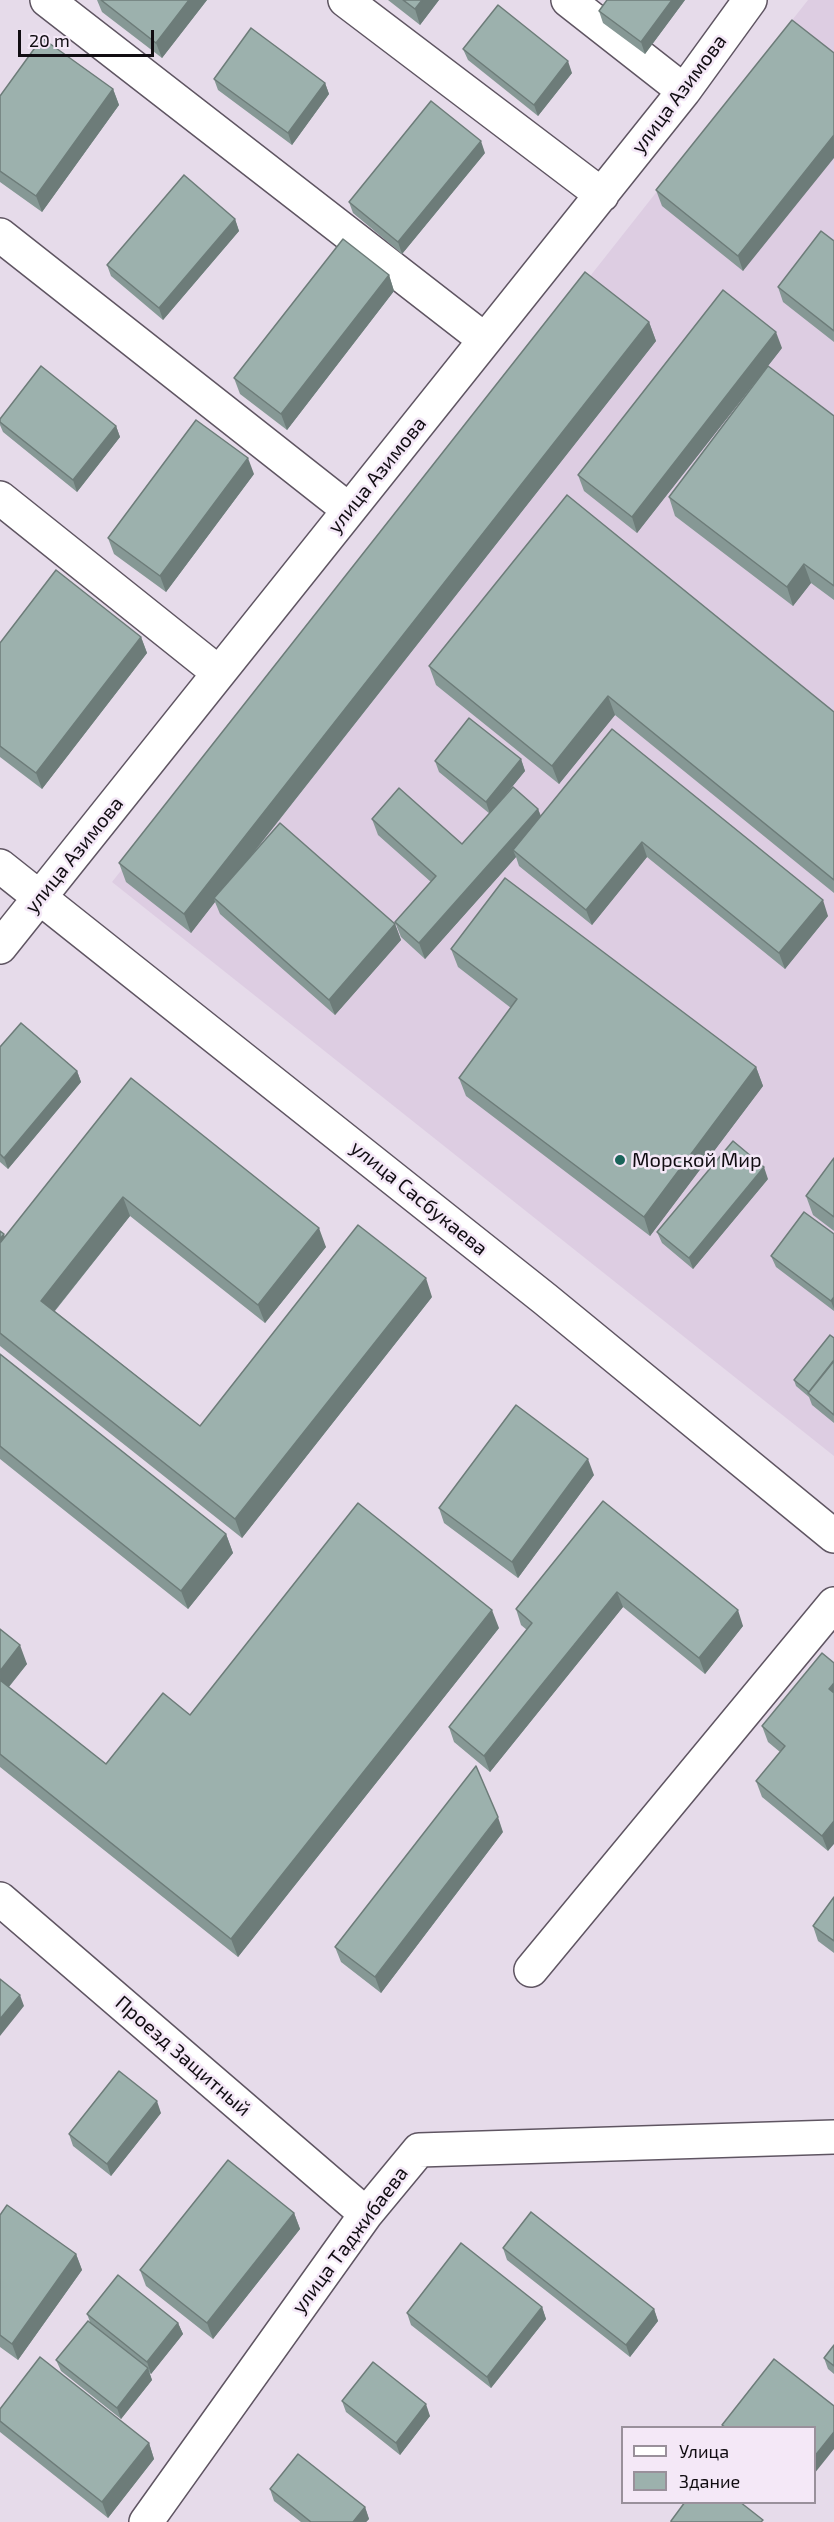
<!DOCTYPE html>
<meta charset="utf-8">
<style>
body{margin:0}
#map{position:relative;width:834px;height:2522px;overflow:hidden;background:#e6dbea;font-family:"Exo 2",sans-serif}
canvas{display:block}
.legend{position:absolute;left:621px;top:2426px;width:195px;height:78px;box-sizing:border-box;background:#f4e8f7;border:2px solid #99909b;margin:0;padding:8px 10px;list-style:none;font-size:18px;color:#110d12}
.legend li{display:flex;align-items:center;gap:12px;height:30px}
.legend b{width:30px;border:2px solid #99909b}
.scale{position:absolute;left:18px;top:30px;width:136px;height:27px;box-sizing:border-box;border:3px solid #110d12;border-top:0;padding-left:8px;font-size:18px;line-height:21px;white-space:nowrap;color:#110d12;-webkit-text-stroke:4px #f4e8f7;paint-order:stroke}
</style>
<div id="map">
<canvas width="834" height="2522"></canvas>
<ul class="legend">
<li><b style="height:8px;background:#fff"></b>Улица</li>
<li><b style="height:16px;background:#9cb1ad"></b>Здание</li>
</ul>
<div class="scale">20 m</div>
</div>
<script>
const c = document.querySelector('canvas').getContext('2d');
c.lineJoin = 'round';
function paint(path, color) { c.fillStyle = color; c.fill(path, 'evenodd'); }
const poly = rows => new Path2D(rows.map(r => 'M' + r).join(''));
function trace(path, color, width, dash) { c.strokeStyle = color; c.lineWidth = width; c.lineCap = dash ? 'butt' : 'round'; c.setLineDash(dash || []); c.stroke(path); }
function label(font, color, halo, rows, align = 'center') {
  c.font = font + ' "Exo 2",sans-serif'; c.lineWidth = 5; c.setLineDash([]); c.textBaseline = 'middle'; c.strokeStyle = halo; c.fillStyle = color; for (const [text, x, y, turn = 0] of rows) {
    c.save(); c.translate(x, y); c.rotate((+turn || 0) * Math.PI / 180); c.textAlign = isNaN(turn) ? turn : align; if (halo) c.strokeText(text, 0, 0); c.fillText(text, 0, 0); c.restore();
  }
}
const built = poly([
 [808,0,834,0,834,1456,112,882]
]);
const minor = poly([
 [47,0,485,340],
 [345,0,602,195],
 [568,0,684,91],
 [0,235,349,510],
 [0,498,219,673],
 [0,866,545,1299,834,1536],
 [0,947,684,91,750,0],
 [0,1899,366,2214],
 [531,1970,834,1604],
 [146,2522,366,2214,419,2150,834,2137]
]);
const wall = poly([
 [97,0,207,0,162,58,102,12],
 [388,0,439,0,420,25],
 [685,0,645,54,603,23,599,11],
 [463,49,572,73,538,116,468,60],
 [834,53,743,271,662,206,656,190],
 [214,79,325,83,329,94,292,145,218,90],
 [113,89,119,105,42,212,0,182,0,96],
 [485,153,402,254,353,213,349,202],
 [235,219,239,231,163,320,111,276,107,265],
 [834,241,834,342,783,302,778,287],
 [389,275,394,291,287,430,240,394,234,378],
 [649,322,656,341,247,861,395,924,401,940,335,1015,220,914,215,902,191,933,126,882,119,863],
 [782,348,768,366,834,416,834,600,811,583,793,606,675,516,669,497,761,375,637,533,584,491,578,475],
 [0,419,116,426,120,437,77,492,3,432,0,425],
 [254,474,166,592,114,554,108,538],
 [141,637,147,653,42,789,0,757,0,643],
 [429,666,834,712,834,893,615,715,559,784,436,685],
 [612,729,828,916,785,969,647,857,592,925,519,866,516,857,425,959,401,937,395,922,431,882,378,835,372,819,462,844,490,814,439,772,435,761,521,759,525,771,492,811,538,809,541,816],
 [451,949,756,1067,763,1086,650,1236,466,1096,459,1078,511,1008,458,967],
 [0,1047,77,1071,81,1082,8,1169,0,1162],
 [131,1078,326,1247,265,1323,130,1216,55,1311,200,1426,432,1297,242,1538,0,1346,0,1231,5,1237],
 [834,1158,834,1231,813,1215,806,1196],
 [768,1179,693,1269,662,1243,657,1232],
 [834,1234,834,1311,776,1267,771,1256],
 [834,1338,834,1423,812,1405,809,1397,796,1386,794,1380],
 [0,1354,226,1534,233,1553,188,1609,0,1459],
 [594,1475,518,1578,444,1523,439,1508],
 [603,1501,743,1626,705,1674,623,1607,490,1772,454,1742,449,1727,527,1630,521,1625,516,1609],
 [499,1628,238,1957,0,1767,0,1629,27,1664,9,1687,106,1764,190,1715],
 [822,1653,828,1851,762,1797,756,1781,780,1752,768,1742,762,1726],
 [503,1832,381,1993,341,1962,335,1947],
 [834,1897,834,1953,818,1941,813,1926],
 [161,2113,111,2176,73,2146,69,2134],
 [294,2213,300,2229,213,2339,146,2286,140,2270],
 [0,2215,76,2254,82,2270,18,2360,0,2347],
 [503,2248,654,2309,658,2321,630,2357,507,2260],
 [542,2307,546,2319,491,2388,411,2325,407,2313],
 [87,2314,178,2323,183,2334,151,2374,149,2372,152,2380,121,2419,61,2371,56,2360,90,2322],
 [834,2345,834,2374,828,2369,824,2358],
 [342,2401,430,2416,400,2455,346,2412],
 [0,2409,149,2443,154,2459,108,2518,0,2432],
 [270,2489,365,2507,369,2519,366,2522,301,2522,274,2501]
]);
const shadedWall = poly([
 [189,0,207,0,162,58,156,43],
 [422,0,439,0,420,25,415,9],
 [672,0,685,0,645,54,641,42],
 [568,61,572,73,538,116,534,105],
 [325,83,329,94,292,145,288,133],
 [113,89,119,105,42,212,36,196],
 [834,135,834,158,743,271,738,256],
 [481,141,485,153,402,254,398,242],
 [235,219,239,231,163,320,159,308],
 [389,275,394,291,287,430,281,414],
 [649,322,656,341,216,900,214,898,215,902,191,933,184,914],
 [776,332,782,348,637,533,632,517],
 [116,426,120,437,77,492,73,480],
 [248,458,254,474,166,592,160,576],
 [804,564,811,583,793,606,787,587],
 [141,637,147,653,42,789,36,773],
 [608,696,615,715,559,784,552,766],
 [521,759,525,771,490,814,486,802],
 [538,809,544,825,513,850,516,857,425,959,419,943],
 [642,842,647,857,592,925,586,910],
 [823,900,828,916,785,969,779,953],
 [395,924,401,940,335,1015,329,1000],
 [756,1067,763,1086,650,1236,644,1217],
 [77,1071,81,1082,8,1169,4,1158],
 [764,1167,768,1179,693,1269,689,1258],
 [123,1197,130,1216,48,1319,41,1301],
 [319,1228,326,1247,265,1323,258,1305],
 [4,1234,9,1250,0,1261,0,1239],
 [426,1278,432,1297,242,1538,235,1519],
 [834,1297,834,1309,831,1301],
 [588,1459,594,1475,518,1578,512,1562],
 [226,1534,233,1553,188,1609,181,1591],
 [617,1592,623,1607,490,1772,484,1756],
 [492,1610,499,1628,238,1957,231,1939],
 [738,1610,743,1626,705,1674,699,1658],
 [20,1645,27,1664,2,1695,0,1688,0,1671],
 [834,1683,834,1702,829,1689],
 [498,1817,503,1832,381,1993,375,1977],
 [834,1821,834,1844,828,1851,822,1836],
 [20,1995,24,2006,0,2036,0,2019],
 [157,2101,161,2113,111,2176,107,2164],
 [294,2213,300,2229,213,2339,207,2323],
 [76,2254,82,2270,18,2360,12,2344],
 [542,2307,546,2319,491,2388,487,2377],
 [654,2309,658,2321,630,2357,626,2345],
 [178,2323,183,2334,151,2374,147,2362],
 [148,2368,152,2380,121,2419,117,2408],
 [426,2404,430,2416,400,2455,396,2443],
 [834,2432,834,2449,814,2474,814,2457],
 [149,2443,154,2459,108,2518,102,2502],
 [365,2507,369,2519,366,2522,353,2522]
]);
const building = poly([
 [101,0,189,0,156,43,101,0],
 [403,0,422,0,415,9,403,0],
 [607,0,672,0,641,42,599,11,607,0],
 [498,5,568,61,534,105,463,49,498,5],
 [792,20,834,53,834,135,738,256,656,190,792,20],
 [251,28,325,83,288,133,214,79,251,28],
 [42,38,113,89,36,196,0,171,0,96,42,38],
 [431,101,481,141,398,242,349,202,431,101],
 [184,175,235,219,159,308,107,265,184,175],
 [821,231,834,241,834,331,778,287,821,231],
 [343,239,389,275,281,414,234,378,343,239],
 [585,272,649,322,184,914,119,863,585,272],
 [723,290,776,332,632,517,578,475,723,290],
 [41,366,116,426,73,480,0,422,0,419,41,366],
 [768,366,834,416,834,586,804,564,787,587,669,497,768,366],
 [196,420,248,458,160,576,108,538,196,420],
 [567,495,834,712,834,880,608,696,552,766,429,666,567,495],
 [56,570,141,637,36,773,0,746,0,643,56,570],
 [469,718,521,759,486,802,435,761,469,718],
 [612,729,823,900,779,953,642,842,586,910,513,850,612,729],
 [513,787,538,809,419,943,395,922,436,876,372,819,399,788,462,844,513,787],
 [280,823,395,924,329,1000,214,898,280,823],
 [505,878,756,1067,644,1217,459,1078,517,999,451,949,505,878],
 [21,1023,77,1071,4,1158,0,1154,0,1047,21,1023],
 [131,1078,319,1228,258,1305,123,1197,41,1301,200,1426,358,1225,426,1278,235,1519,0,1333,0,1243,131,1078],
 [733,1141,764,1167,689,1258,657,1232,733,1141],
 [834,1158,834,1217,806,1196,834,1158],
 [804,1212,834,1234,834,1297,831,1301,771,1256,804,1212],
 [0,1231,4,1234,0,1239,0,1231],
 [830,1335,834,1338,834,1361,809,1392,794,1380,830,1335],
 [0,1354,226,1534,181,1591,0,1446,0,1354],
 [834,1360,834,1415,808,1393,834,1360],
 [516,1405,588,1459,512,1562,439,1508,516,1405],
 [603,1501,738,1610,699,1658,617,1592,484,1756,449,1727,532,1623,516,1609,603,1501],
 [358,1503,492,1610,231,1939,0,1754,0,1680,106,1764,163,1693,190,1715,358,1503],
 [0,1629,20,1645,0,1671,0,1629],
 [822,1653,834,1663,834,1683,829,1689,834,1693,834,1821,822,1836,756,1781,785,1746,762,1726,822,1653],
 [476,1766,498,1817,375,1977,335,1947,476,1766],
 [834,1897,834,1941,813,1926,834,1897],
 [0,1979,20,1995,0,2019,0,1979],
 [119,2071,157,2101,107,2164,69,2134,119,2071],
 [228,2160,294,2213,207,2323,140,2270,228,2160],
 [7,2205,76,2254,12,2344,0,2335,0,2215,7,2205],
 [531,2212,654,2309,626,2345,503,2248,531,2212],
 [461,2243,542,2307,487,2377,407,2313,461,2243],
 [118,2275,178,2323,147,2362,87,2314,118,2275],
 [88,2321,148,2368,117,2408,56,2360,88,2321],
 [834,2345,834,2366,824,2358,834,2345],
 [40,2357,149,2443,102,2502,0,2421,0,2409,40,2357],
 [774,2359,834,2406,834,2432,814,2457,814,2427,725,2427,722,2425,774,2359],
 [373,2362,426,2404,396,2443,342,2401,373,2362],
 [298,2454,365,2507,353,2522,311,2522,270,2489,298,2454],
 [685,2502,740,2502,763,2520,761,2522,671,2522,671,2521,685,2502]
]);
const markers = [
 [620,1160,6,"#1a645a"]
];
const streetNames = [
 ["улица Азимова",679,94,-53],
 ["улица Азимова",377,475,-51],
 ["улица Азимова",74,855,-51],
 ["улица Сасбукаева",419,1198,39],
 ["Проезд Защитный",183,2056,41],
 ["улица Таджибаева",350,2240,-53]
];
const poiNames = [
 ["Морской Мир",632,1160]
];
paint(built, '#ddcde2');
trace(minor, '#5f5562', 36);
trace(minor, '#fff', 33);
paint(wall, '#869895');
paint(shadedWall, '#6d7c79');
paint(building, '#9cb1ad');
trace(building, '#6d7c79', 1.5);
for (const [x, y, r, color] of markers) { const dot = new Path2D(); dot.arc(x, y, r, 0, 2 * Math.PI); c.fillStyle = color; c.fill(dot); trace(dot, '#f4e8f7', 2); }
label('20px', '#110d12', '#f4e8f7', streetNames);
label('20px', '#110d12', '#f4e8f7', poiNames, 'left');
</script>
